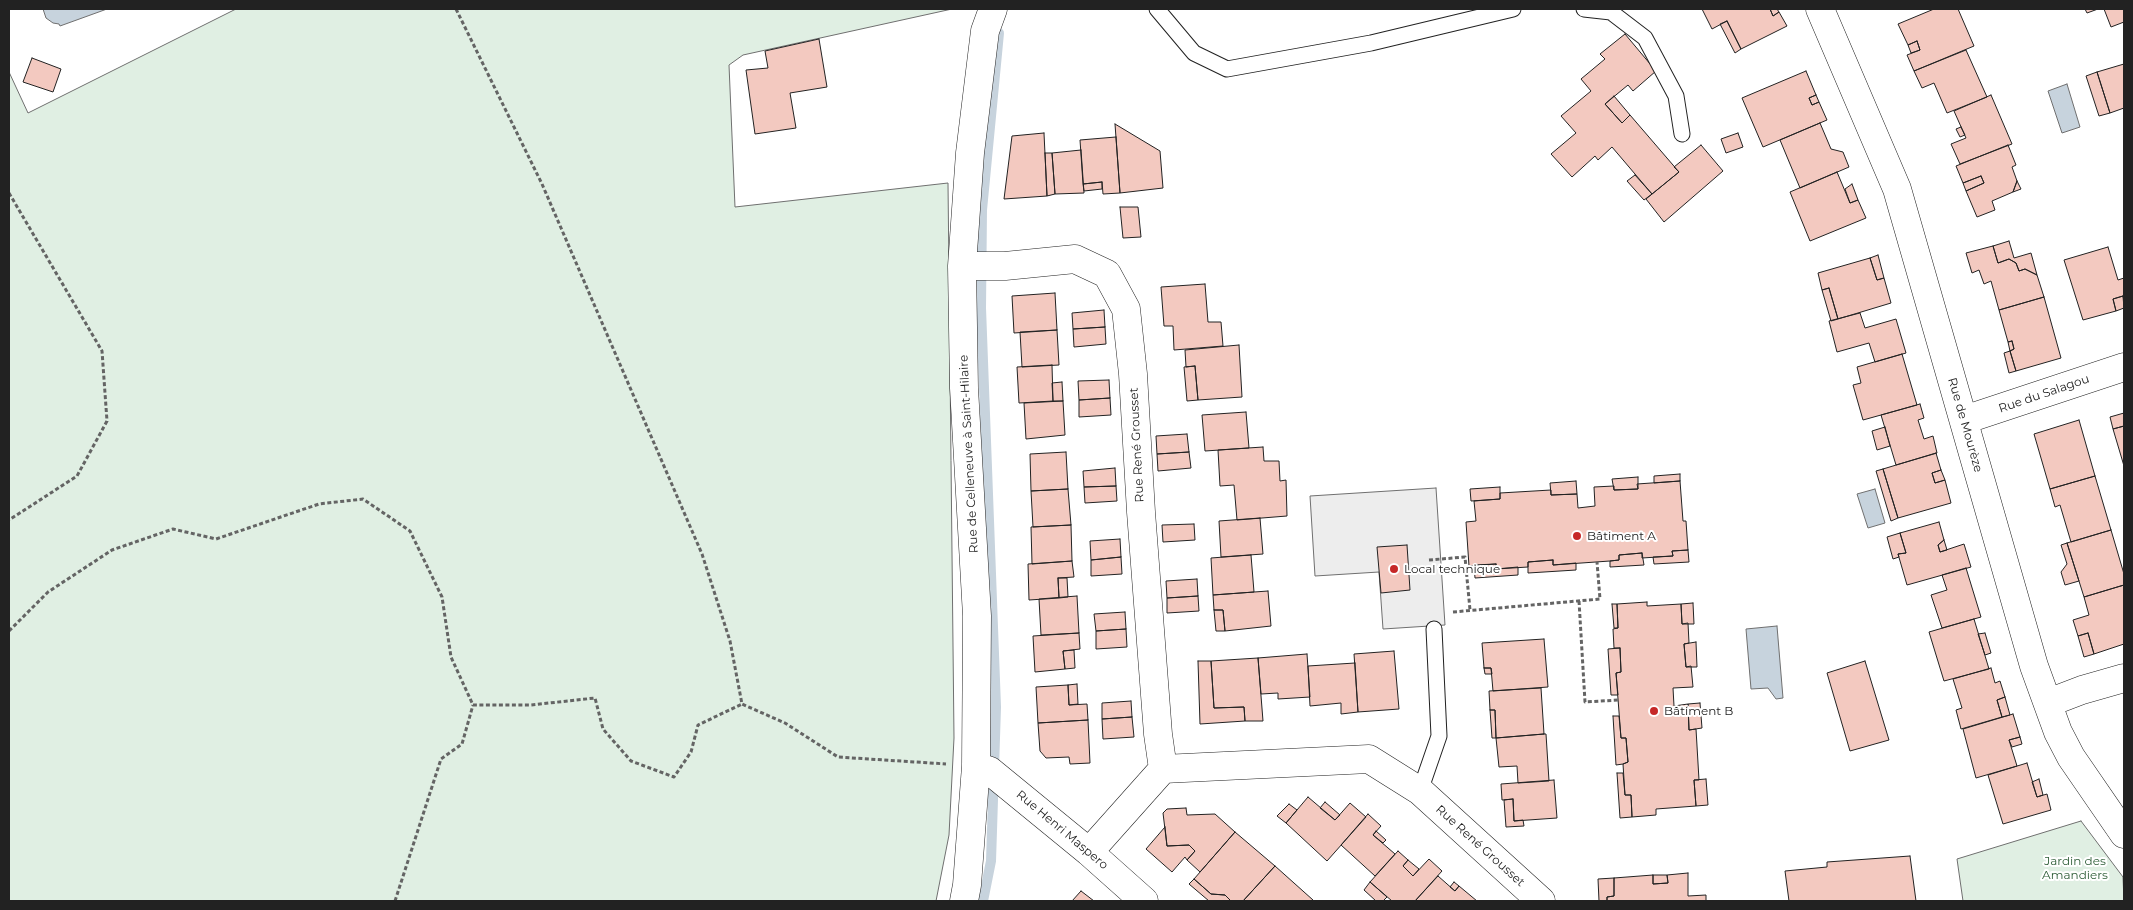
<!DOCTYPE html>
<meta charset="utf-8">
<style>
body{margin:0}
#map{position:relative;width:2133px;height:910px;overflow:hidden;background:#fff;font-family:Montserrat,sans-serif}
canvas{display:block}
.frame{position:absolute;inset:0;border:10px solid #222;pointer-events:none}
</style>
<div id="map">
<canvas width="2133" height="910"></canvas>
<div class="frame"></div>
</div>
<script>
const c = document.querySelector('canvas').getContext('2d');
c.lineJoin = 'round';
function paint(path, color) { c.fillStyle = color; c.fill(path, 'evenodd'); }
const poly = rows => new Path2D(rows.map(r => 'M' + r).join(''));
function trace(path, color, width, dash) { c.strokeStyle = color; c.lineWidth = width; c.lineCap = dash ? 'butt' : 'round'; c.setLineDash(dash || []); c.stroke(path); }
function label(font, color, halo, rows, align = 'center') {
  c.font = font + ' Montserrat,sans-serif'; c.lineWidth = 4; c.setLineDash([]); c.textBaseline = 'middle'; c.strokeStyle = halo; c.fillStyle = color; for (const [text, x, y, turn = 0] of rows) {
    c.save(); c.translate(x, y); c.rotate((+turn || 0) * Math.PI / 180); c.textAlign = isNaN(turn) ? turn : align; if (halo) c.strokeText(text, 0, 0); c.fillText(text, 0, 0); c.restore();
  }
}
const green = poly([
 [236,9,952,9,743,55,729,65,735,207,948,183,954,738,949,835,936,901,9,901,9,72,28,113,236,9],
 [2081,821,2123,877,2124,901,1963,901,1957,859,2081,821]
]);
const parking = poly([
 [1436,488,1445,625,1383,629,1379,572,1315,576,1310,496,1436,488]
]);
const water = poly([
 [43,9,107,9,60,26,59,24,53,23,46,18,43,9],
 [2067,84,2080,127,2062,133,2048,91,2067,84],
 [1875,489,1885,523,1868,528,1857,494,1875,489],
 [1777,626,1783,698,1776,699,1768,688,1751,689,1746,629,1777,626]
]);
const stream = poly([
 [983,901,991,861,996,707,981,308,982,210,999,33]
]);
const building = poly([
 [1702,9,1770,9,1773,16,1779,12,1787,26,1741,49,1727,21,1712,29,1702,9],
 [1770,9,1777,9,1779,12,1773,16,1770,9],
 [1934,9,1958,9,1974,46,1914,71,1907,55,1920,50,1917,41,1908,45,1898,24,1934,9],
 [2085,9,2098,9,2087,13,2085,9],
 [2104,9,2124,9,2124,22,2111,27,2104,9],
 [1727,21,1741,49,1735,53,1720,24,1727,21],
 [1625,34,1656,71,1633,91,1628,85,1605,104,1622,123,1630,115,1679,172,1652,194,1612,147,1598,160,1595,156,1572,177,1551,154,1576,133,1561,116,1591,91,1581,79,1605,59,1600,54,1625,34],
 [819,39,827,87,790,93,796,128,755,134,746,70,768,68,765,51,819,39],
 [1917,41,1920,50,1911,53,1908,45,1917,41],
 [1966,50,1987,97,1947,113,1934,83,1922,88,1914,71,1966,50],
 [32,58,61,69,53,92,23,82,32,58],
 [2124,64,2124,108,2110,113,2097,72,2124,64],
 [1806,71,1816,95,1809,98,1812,105,1819,102,1827,120,1763,147,1742,98,1806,71],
 [2097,72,2110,113,2099,116,2086,76,2097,72],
 [1816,95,1819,102,1812,105,1809,98,1816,95],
 [1991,95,2012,144,1960,164,1951,144,1966,138,1954,111,1991,95],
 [1614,96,1630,115,1622,123,1605,104,1614,96],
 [1820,123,1831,149,1843,152,1849,167,1800,188,1780,140,1820,123],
 [1115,124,1160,151,1163,188,1120,193,1115,124],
 [1961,127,1965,135,1960,137,1956,129,1961,127],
 [1044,133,1047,196,1004,199,1012,136,1044,133],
 [1738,133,1743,147,1726,153,1721,139,1738,133],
 [1116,137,1120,193,1103,194,1102,182,1083,184,1080,140,1116,137],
 [1701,145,1723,171,1664,222,1646,199,1679,172,1674,167,1701,145],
 [2008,145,2016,165,2012,167,2017,181,2013,192,1992,201,1995,210,1977,217,1966,191,1984,183,1981,176,1963,183,1956,166,2008,145],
 [1081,150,1084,193,1055,194,1052,153,1081,150],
 [1045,153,1052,153,1055,194,1047,196,1045,153],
 [1837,172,1850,203,1858,200,1866,218,1810,241,1790,192,1837,172],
 [1635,175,1652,194,1644,200,1627,181,1635,175],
 [1981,176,1984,183,1966,191,1963,183,1981,176],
 [2017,181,2021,189,2013,192,2017,181],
 [1102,182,1102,189,1084,191,1083,184,1102,182],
 [1852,184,1858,200,1850,203,1845,189,1852,184],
 [1120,207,1138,207,1141,237,1123,238,1120,207],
 [2009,241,2014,258,2031,253,2037,275,2025,269,2019,271,2016,263,2009,259,1998,263,1993,246,2009,241],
 [1993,246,1998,263,2009,259,2016,263,2019,271,2025,269,2037,275,2044,297,1999,310,1991,281,1984,284,1979,270,1972,273,1966,253,1993,246],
 [2108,247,2118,280,2124,278,2124,301,2123,296,2113,299,2116,311,2083,320,2064,260,2108,247],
 [1878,255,1884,278,1877,280,1870,258,1878,255],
 [1870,258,1877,280,1884,278,1891,303,1838,319,1829,288,1822,290,1818,273,1870,258],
 [1205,284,1208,322,1221,322,1223,346,1174,350,1173,326,1164,326,1161,287,1205,284],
 [1829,288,1838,319,1831,321,1822,290,1829,288],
 [1055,293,1057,330,1014,333,1012,296,1055,293],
 [2123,296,2124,308,2116,311,2113,299,2123,296],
 [2044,297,2061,358,2016,371,2010,351,2014,349,2012,341,2008,342,1999,310,2044,297],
 [1104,310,1105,327,1073,329,1072,313,1104,310],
 [1860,313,1865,328,1896,319,1906,353,1875,362,1869,343,1837,352,1829,321,1860,313],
 [1105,327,1106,344,1074,347,1073,329,1105,327],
 [1057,330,1059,365,1022,367,1020,332,1057,330],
 [2012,341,2014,349,2010,351,2008,342,2012,341],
 [1239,345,1242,397,1198,400,1195,366,1186,367,1185,350,1239,345],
 [2010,351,2016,371,2009,373,2004,353,2010,351],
 [1902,354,1917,405,1863,420,1853,385,1861,383,1857,367,1902,354],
 [1052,365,1053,401,1019,403,1017,367,1052,365],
 [1195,366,1198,400,1187,401,1184,367,1195,366],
 [1109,380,1110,398,1079,400,1078,381,1109,380],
 [1062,382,1063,401,1053,401,1052,383,1062,382],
 [1110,398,1111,415,1079,417,1079,400,1110,398],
 [1063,401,1065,435,1026,439,1024,403,1063,401],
 [1920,404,1924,418,1918,420,1924,439,1933,436,1937,453,1896,465,1881,415,1920,404],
 [1246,412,1249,448,1205,451,1202,415,1246,412],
 [2124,413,2124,426,2113,429,2110,417,2124,413],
 [2079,420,2095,476,2050,489,2034,434,2079,420],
 [2124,426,2124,466,2113,429,2124,426],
 [1885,427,1890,446,1877,450,1872,431,1885,427],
 [1187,434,1189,452,1157,454,1156,436,1187,434],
 [1263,447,1264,461,1279,461,1280,481,1286,480,1287,516,1237,520,1234,485,1220,486,1218,450,1263,447],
 [1066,452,1068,489,1031,491,1030,454,1066,452],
 [1189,452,1191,468,1158,471,1157,454,1189,452],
 [1936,453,1941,470,1932,473,1935,483,1945,480,1951,503,1898,518,1883,469,1936,453],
 [1115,468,1116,486,1084,487,1083,471,1115,468],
 [1883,469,1898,518,1891,521,1876,471,1883,469],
 [1941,470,1945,480,1935,483,1932,473,1941,470],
 [1680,474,1680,481,1654,483,1654,476,1680,474],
 [2095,476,2111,530,2071,542,2060,505,2055,507,2050,489,2095,476],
 [1638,477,1638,489,1614,490,1612,479,1638,477],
 [1576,481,1577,494,1551,495,1550,483,1576,481],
 [1680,481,1683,521,1686,521,1688,550,1672,551,1673,556,1642,558,1642,553,1619,555,1619,560,1610,561,1553,565,1553,560,1528,562,1528,567,1496,569,1496,564,1469,566,1466,522,1476,521,1474,501,1500,499,1500,493,1551,490,1551,495,1577,494,1578,508,1595,506,1594,487,1614,486,1614,490,1638,489,1637,484,1680,481],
 [1116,486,1117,501,1085,503,1084,487,1116,486],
 [1500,487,1500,499,1471,501,1470,489,1500,487],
 [1068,489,1071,525,1033,527,1031,491,1068,489],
 [1260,518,1263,554,1221,557,1219,521,1260,518],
 [1939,522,1944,540,1938,545,1940,552,1964,544,1971,567,1907,585,1898,554,1906,553,1900,533,1939,522],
 [1194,524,1195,540,1163,542,1162,525,1194,524],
 [1071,525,1072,561,1032,564,1031,527,1071,525],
 [2111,530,2124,574,2124,585,2084,597,2067,543,2111,530],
 [1900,533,1906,553,1898,554,1899,557,1893,559,1887,537,1900,533],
 [1120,539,1121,557,1091,560,1090,541,1120,539],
 [1944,540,1947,550,1940,552,1938,545,1944,540],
 [2067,543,2079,581,2065,585,2061,572,2067,564,2061,545,2067,543],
 [1407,545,1410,590,1381,593,1377,547,1407,545],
 [1688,550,1689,562,1654,564,1653,557,1673,556,1672,551,1688,550],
 [1642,553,1644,565,1610,567,1610,561,1619,560,1619,555,1642,553],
 [1251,555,1254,592,1213,595,1211,558,1251,555],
 [1121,557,1122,574,1091,576,1091,560,1121,557],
 [1553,560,1553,565,1576,563,1576,570,1528,573,1528,562,1553,560],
 [1072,561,1074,577,1058,578,1059,598,1029,600,1028,564,1072,561],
 [1496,564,1496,569,1518,567,1518,575,1475,578,1474,565,1496,564],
 [1966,568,1981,617,1942,628,1931,595,1947,590,1942,575,1966,568],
 [1058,578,1067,578,1068,597,1059,598,1058,578],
 [1197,579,1198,596,1167,598,1166,581,1197,579],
 [2124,585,2124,644,2094,654,2088,633,2078,636,2073,620,2089,615,2084,597,2124,585],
 [1268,591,1271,626,1225,631,1223,610,1214,610,1213,595,1268,591],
 [1077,596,1079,633,1041,635,1039,599,1077,596],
 [1198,596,1199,611,1167,613,1167,598,1198,596],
 [1647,602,1647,606,1681,604,1682,624,1688,623,1689,643,1684,644,1686,667,1691,666,1693,687,1673,688,1674,706,1688,704,1689,730,1696,729,1699,780,1694,780,1696,806,1656,809,1656,815,1632,817,1631,795,1625,795,1623,764,1628,762,1626,738,1621,738,1616,673,1621,672,1620,648,1614,648,1613,629,1618,628,1617,604,1647,602],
 [1693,603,1694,624,1682,624,1681,604,1693,603],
 [1612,604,1617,604,1618,628,1614,628,1612,604],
 [1214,610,1223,610,1225,631,1216,631,1214,610],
 [1125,612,1126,629,1096,631,1094,614,1125,612],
 [1974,619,1989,669,1944,681,1929,632,1974,619],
 [1126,629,1127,647,1096,649,1096,631,1126,629],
 [1079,633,1080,649,1063,651,1065,669,1035,672,1033,636,1079,633],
 [1985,633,1991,653,1985,655,1978,634,1985,633],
 [2088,633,2094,654,2084,657,2078,636,2088,633],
 [1544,639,1548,687,1493,691,1491,668,1484,668,1482,643,1544,639],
 [1696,642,1697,667,1686,667,1684,644,1696,642],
 [1620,648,1621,672,1616,673,1618,695,1611,695,1608,649,1620,648],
 [1074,650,1075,668,1065,669,1063,651,1074,650],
 [1394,651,1399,709,1358,712,1354,654,1394,651],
 [1307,654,1310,697,1278,699,1278,693,1261,694,1258,658,1307,654],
 [1258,658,1263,721,1245,721,1244,707,1214,708,1211,661,1258,658],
 [1198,661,1211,661,1214,708,1244,707,1245,721,1200,724,1198,661],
 [1865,661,1889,740,1850,751,1827,673,1865,661],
 [1355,663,1358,712,1341,714,1341,703,1310,706,1308,666,1355,663],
 [1484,668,1491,668,1492,674,1485,674,1484,668],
 [1991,668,1995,683,2000,681,2005,697,1997,700,2002,717,1961,729,1956,710,1962,708,1953,679,1991,668],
 [1077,684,1078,704,1069,705,1068,685,1077,684],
 [1068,685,1069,705,1087,704,1088,720,1038,723,1036,687,1068,685],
 [1541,688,1544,734,1496,738,1495,710,1490,710,1489,691,1541,688],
 [2005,697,2010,715,2002,717,1997,700,2005,697],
 [1131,701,1132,717,1102,719,1102,703,1131,701],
 [1700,703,1702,728,1689,730,1688,704,1700,703],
 [1490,710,1495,710,1496,738,1492,738,1490,710],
 [2013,714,2020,737,2009,740,2017,766,1976,778,1963,729,2013,714],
 [1613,716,1619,716,1621,738,1626,738,1628,762,1623,764,1616,765,1613,716],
 [1132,717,1134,737,1103,739,1102,719,1132,717],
 [1088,720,1090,763,1070,764,1069,757,1046,758,1040,751,1038,723,1088,720],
 [1544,734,1546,734,1549,781,1518,783,1517,766,1499,767,1496,738,1544,734],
 [2020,737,2022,744,2012,747,2009,740,2020,737],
 [2027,763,2037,797,2047,794,2051,810,2003,824,1988,775,2027,763],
 [1617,773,1623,773,1625,795,1631,795,1632,817,1620,818,1617,773],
 [1706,779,1708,805,1696,806,1694,780,1706,779],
 [2039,779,2043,795,2037,797,2032,782,2039,779],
 [1554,780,1557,818,1514,821,1513,799,1502,800,1501,784,1554,780],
 [1308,797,1335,820,1350,803,1366,817,1327,861,1286,823,1308,797],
 [1513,799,1514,821,1523,820,1524,826,1506,827,1504,800,1513,799],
 [1325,802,1340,815,1335,820,1320,808,1325,802],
 [1289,804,1297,810,1286,823,1277,816,1289,804],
 [1186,808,1187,815,1215,814,1235,832,1200,872,1187,860,1195,851,1189,845,1167,846,1163,813,1167,809,1186,808],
 [1368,814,1381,826,1373,835,1395,854,1375,876,1341,845,1368,814],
 [1165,827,1167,846,1189,845,1195,851,1187,860,1185,857,1172,872,1146,849,1165,827],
 [1376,831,1386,840,1383,843,1373,835,1376,831],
 [1235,832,1275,866,1243,901,1231,901,1225,895,1211,894,1194,879,1235,832],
 [1398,851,1408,860,1403,866,1413,876,1429,859,1442,871,1415,901,1392,901,1370,882,1398,851],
 [1910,856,1916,901,1789,901,1785,871,1827,867,1827,862,1910,856],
 [1408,860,1419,869,1413,876,1403,866,1408,860],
 [1275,866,1313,900,1312,901,1243,901,1275,866],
 [1688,873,1688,896,1706,895,1706,901,1607,901,1607,897,1614,896,1614,878,1653,875,1653,884,1668,883,1667,875,1688,873],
 [1653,875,1667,875,1668,883,1653,884,1653,875],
 [1438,876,1455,891,1459,886,1477,901,1415,901,1438,876],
 [1614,878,1614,896,1607,897,1607,901,1599,901,1598,879,1614,878],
 [1194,879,1211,894,1225,895,1231,901,1209,901,1189,884,1194,879],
 [1370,882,1387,897,1383,901,1376,901,1364,890,1370,882],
 [1454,882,1459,886,1455,891,1450,887,1454,882],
 [1081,891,1094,901,1072,901,1081,891]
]);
const path = poly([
 [456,9,542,184,702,554,730,641,742,704,785,723,838,757,946,764],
 [9,193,102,351,107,421,77,476,9,520],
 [1429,560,1465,557,1470,610],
 [1579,601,1585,702,1618,700],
 [1453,612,1600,599,1597,562],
 [9,631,48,592,112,550,173,529,216,539,319,504,363,499,410,531,442,597,451,657,473,705,531,705,595,698,603,729,631,761,674,777,691,752,698,725,742,704],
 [395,901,441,759,462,744,473,705]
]);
const service = poly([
 [1157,9,1194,53,1227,69,1371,43,1513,9],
 [1584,9,1611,12,1645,38,1676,96,1682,134],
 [1420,791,1439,736,1434,629]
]);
const minor = poly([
 [1820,9,1897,189,2034,666,2058,732,2071,757,2124,834],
 [962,266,1005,266,1075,259,1107,274,1126,309,1133,374,1141,512,1158,734,1163,769],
 [1964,420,2124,367],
 [2048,703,2082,690,2124,678],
 [976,766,990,771,1089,852,1144,901],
 [1089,852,1163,769,1369,759,1420,791,1541,901],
 [964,901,967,885,976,766,977,616,964,388,962,266,970,153,985,31,993,9]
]);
const markers = [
 [1577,536,5,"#c62828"],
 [1394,569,5,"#c62828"],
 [1654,711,5,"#c62828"]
];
const streetNames = [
 ["Rue du Salagou",2044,394,-19],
 ["Rue de Mourèze",1965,425,74],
 ["Rue René Grousset",1137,445,-93],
 ["Rue de Celleneuve à Saint-Hilaire",969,454,-93],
 ["Rue Henri Maspero",1062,830,40],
 ["Rue René Grousset",1480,846,42]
];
const poiNames = [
 ["Bâtiment A",1587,536],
 ["Local technique",1404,569],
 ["Bâtiment B",1664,711]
];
const parkNames = [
 ["Jardin des",2075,861],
 ["Amandiers",2075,875]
];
paint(green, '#e0efe3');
trace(green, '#6f6f6f', 1);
paint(parking, '#ededed');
trace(parking, '#6f6f6f', 1);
paint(water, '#c7d3dd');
trace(water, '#6f6f6f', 1);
trace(stream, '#c7d3dd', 10);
paint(building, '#f3c9c0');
trace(building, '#222', 1);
trace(service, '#222', 17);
trace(minor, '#222', 29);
trace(path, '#646464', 3, [4, 2.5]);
trace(service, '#fff', 15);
trace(minor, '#fff', 28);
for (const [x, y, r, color] of markers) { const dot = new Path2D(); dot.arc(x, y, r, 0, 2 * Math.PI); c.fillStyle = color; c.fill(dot); trace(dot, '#fff', 2); }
label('12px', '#222', '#fff', streetNames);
label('12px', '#222', '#fff', poiNames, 'left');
label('12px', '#2f5e38', '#fff', parkNames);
</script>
